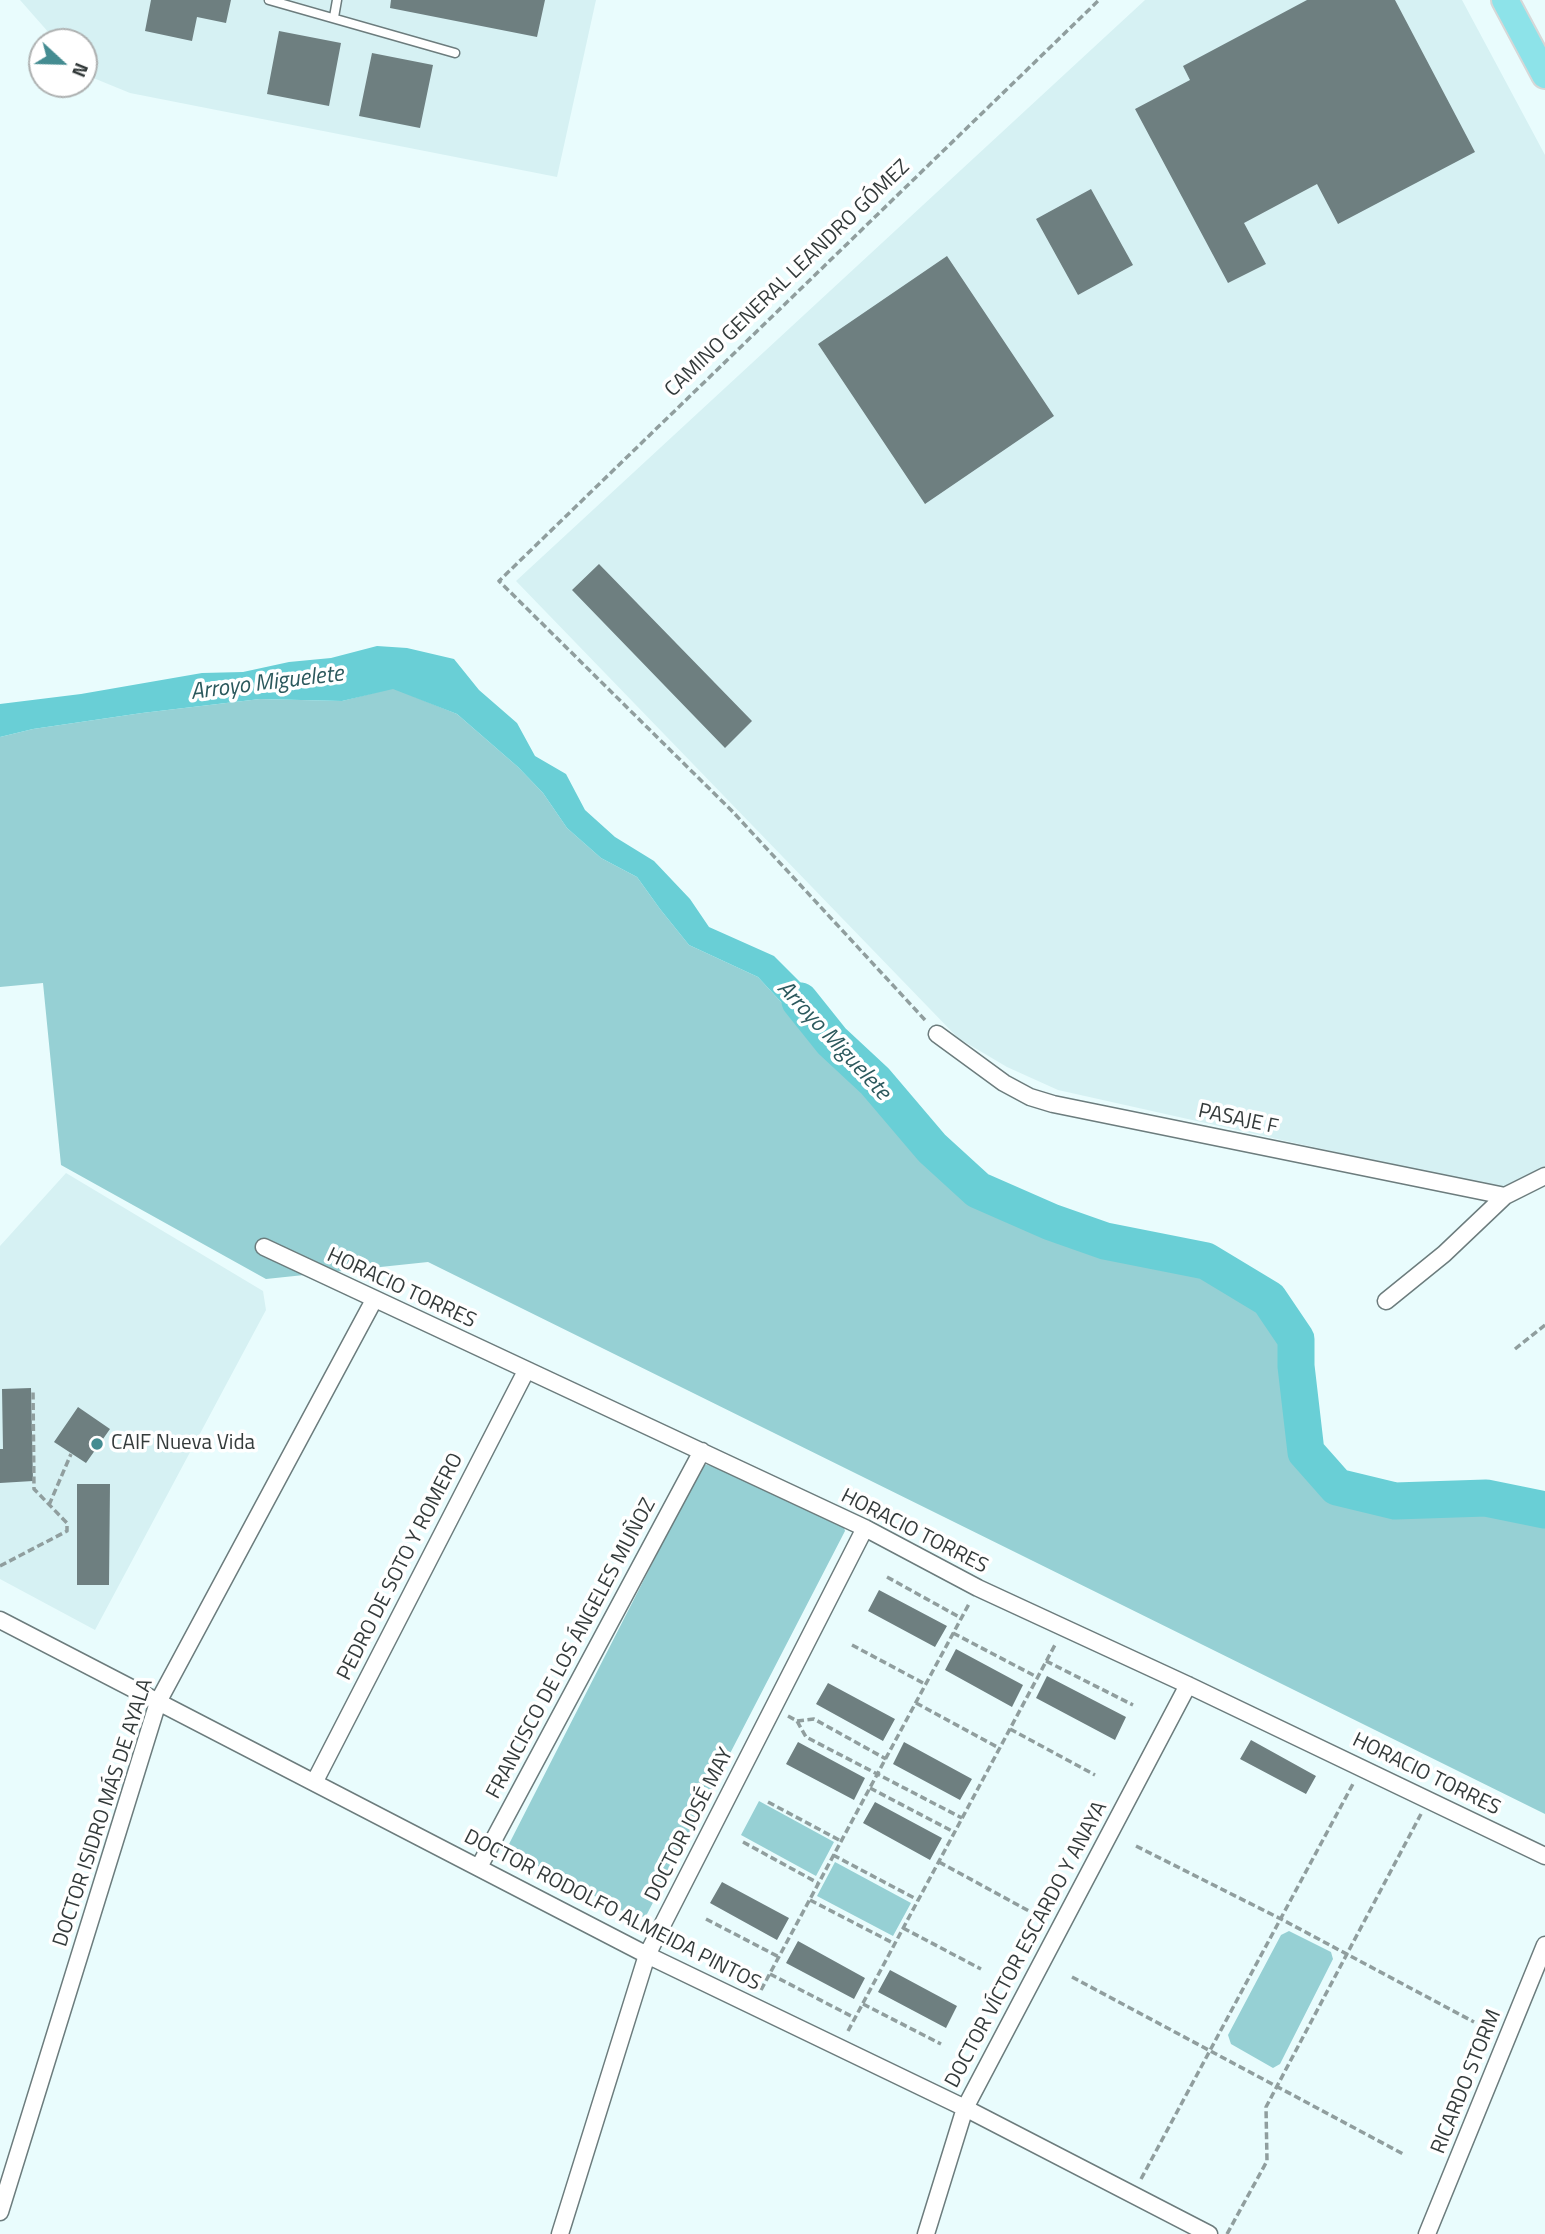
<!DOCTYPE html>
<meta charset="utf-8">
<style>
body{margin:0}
#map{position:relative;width:1545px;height:2234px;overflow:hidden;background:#e9fcfd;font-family:"Titillium Web",sans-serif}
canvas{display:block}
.north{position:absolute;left:28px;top:28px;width:70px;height:70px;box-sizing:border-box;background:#fff;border:2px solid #aeb1b1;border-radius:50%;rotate:112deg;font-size:19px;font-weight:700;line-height:28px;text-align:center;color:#343b3b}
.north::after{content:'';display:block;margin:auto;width:24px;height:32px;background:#448c91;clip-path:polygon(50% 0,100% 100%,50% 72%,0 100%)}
</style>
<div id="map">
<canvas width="1545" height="2234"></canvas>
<div class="north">N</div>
</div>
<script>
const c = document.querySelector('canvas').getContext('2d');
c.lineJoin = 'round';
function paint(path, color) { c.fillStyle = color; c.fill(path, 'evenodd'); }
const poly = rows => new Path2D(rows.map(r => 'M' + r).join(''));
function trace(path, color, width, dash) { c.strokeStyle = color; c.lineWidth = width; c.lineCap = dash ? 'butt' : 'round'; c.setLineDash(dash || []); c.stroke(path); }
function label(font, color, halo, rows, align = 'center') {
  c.font = font + ' "Titillium Web",sans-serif'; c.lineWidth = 7; c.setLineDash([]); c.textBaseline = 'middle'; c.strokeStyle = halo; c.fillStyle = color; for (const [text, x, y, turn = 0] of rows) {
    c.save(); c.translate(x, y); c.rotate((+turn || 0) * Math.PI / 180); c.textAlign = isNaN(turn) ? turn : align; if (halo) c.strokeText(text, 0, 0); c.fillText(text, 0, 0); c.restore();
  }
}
const built = poly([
 [20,0,596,0,557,177,130,93,86,75,84,73,84,42,57,42],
 [1145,0,1462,0,1545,155,1545,1168,1501,1189,1058,1090,1007,1067,958,1038,516,581],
 [66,1173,263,1291,266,1310,95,1630,0,1579,0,1246]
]);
const green = poly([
 [393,688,457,714,518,767,543,793,567,828,601,858,637,877,660,909,689,945,758,977,804,1027,832,1041,875,1081,932,1148,978,1190,1051,1222,1105,1241,1206,1261,1269,1299,1296,1339,1296,1366,1306,1452,1337,1487,1395,1501,1486,1498,1545,1510,1545,1814,428,1262,266,1279,61,1165,43,983,0,987,0,737,33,729,142,713,260,699,342,701],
 [703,1464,716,1467,843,1524,845,1531,646,1916,636,1918,517,1855,509,1844],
 [759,1801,834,1842,816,1876,741,1835],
 [835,1862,911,1903,893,1936,817,1896],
 [1289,1931,1331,1952,1333,1959,1280,2064,1273,2068,1231,2044,1228,2035,1281,1935]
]);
const water = poly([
 [377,646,407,648,454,659,479,690,517,723,535,756,566,774,585,810,615,837,654,861,690,899,709,927,774,956,812,994,832,1041,804,1027,758,977,689,945,660,909,637,877,601,858,567,828,543,793,518,767,457,714,393,689,342,701,260,699,142,713,33,729,0,737,0,704,81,694,202,673,243,672,289,662,331,658]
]);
const river = poly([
 [800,1001,832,1041,875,1081,932,1148,978,1190,1051,1222,1105,1241,1206,1261,1269,1299,1296,1339,1296,1366,1306,1452,1337,1487,1395,1501,1486,1498,1545,1510]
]);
const building = poly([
 [151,0,231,0,226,23,197,17,192,41,145,31],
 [391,0,545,0,537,37,390,8],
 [1307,0,1395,0,1475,152,1338,224,1317,184,1244,223,1266,264,1228,283,1135,109,1190,80,1183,66],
 [279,31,341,43,329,106,267,94],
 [372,53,433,65,420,128,359,116],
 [1091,189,1133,265,1078,295,1036,219],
 [947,256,1054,416,925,504,818,344],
 [599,564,752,721,725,748,572,590],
 [31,1388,33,1481,0,1483,0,1449,3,1449,2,1389],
 [78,1407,110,1429,86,1463,54,1442],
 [77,1484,110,1484,109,1585,77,1585],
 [879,1590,947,1626,935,1647,868,1611],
 [956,1649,1023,1685,1012,1707,945,1670],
 [1047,1676,1126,1717,1115,1740,1036,1698],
 [828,1683,895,1719,883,1741,816,1704],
 [1251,1740,1316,1776,1306,1794,1240,1759],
 [798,1742,865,1778,854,1800,786,1764],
 [904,1742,972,1779,960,1800,893,1764],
 [875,1802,942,1838,930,1860,863,1823],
 [722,1882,789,1918,777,1940,710,1903],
 [798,1941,865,1978,854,1999,786,1963],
 [890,1970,957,2006,946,2028,878,1992]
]);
const path = poly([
 [925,1020,732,811,499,581,1099,0],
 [1515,1349,1545,1325],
 [49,1505,71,1454],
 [0,1566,67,1531,67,1523,34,1489,33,1389],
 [887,1577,961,1618],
 [953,1633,1037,1677],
 [852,1645,925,1684],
 [1046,1661,1133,1705],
 [916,1703,999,1748],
 [788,1716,797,1721,806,1737,962,1818],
 [797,1721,814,1719,886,1759],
 [1010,1729,1095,1775],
 [870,1788,954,1832],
 [768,1802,841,1841],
 [743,1842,818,1883],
 [1136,1846,1281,1919,1474,2022],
 [833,1855,918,1900],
 [939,1862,1029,1911],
 [810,1900,895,1944],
 [706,1919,779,1957],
 [903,1928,981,1969],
 [770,1974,855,2018],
 [1072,1977,1405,2155],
 [761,1990,970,1602],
 [863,2004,941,2044],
 [848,2031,1056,1643],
 [1141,2179,1354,1782],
 [1227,2234,1267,2161,1266,2107,1421,1814]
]);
const lane = poly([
 [269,0,455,53],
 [334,17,337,0]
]);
const street = poly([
 [937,1034,1004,1083,1030,1097,1053,1104,1505,1196,1545,1176],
 [264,1247,865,1528,978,1588,1188,1685,1545,1856],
 [1386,1301,1444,1254,1505,1196],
 [0,1620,647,1955,965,2108,1209,2234],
 [315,1781,526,1371],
 [479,1867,702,1451],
 [0,2212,158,1702,374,1300],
 [560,2234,647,1955,865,1528],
 [926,2234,965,2108,1188,1685],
 [1427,2234,1545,1945]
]);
const primary = poly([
 [1505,0,1545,75]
]);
const markers = [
 [97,1444,7,"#448c91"]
];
const streetNames = [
 ["CAMINO GENERAL LEANDRO GÓMEZ",788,279,-44],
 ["PASAJE F",1238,1120,12],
 ["HORACIO TORRES",401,1289,25],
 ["HORACIO TORRES",914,1532,27],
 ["PEDRO DE SOTO Y ROMERO",401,1567,-63],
 ["FRANCISCO DE LOS ÁNGELES MUÑOZ",572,1649,-62],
 ["HORACIO TORRES",1426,1775,26],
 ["DOCTOR ISIDRO MÁS DE AYALA",104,1813,-72],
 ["DOCTOR JOSÉ MAY",690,1825,-63],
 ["DOCTOR RODOLFO ALMEIDA PINTOS",612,1911,27],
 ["DOCTOR VÍCTOR ESCARDO Y ANAYA",1027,1945,-62],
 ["RICARDO STORM",1467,2082,-68]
];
const poiNames = [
 ["CAIF Nueva Vida",111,1444]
];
const waterNames = [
 ["Arroyo Miguelete",267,684,-7],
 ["Arroyo Miguelete",833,1041,47]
];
paint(built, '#d6f1f3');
paint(green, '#96d0d4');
paint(water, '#69cfd6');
trace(river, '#69cfd6', 37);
paint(building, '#6e7f80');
trace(lane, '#6c7c7d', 11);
trace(street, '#6c7c7d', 19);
trace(primary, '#d6d8d8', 30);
trace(path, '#909e9e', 3.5, [7, 3.5]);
trace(lane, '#fff', 8);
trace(street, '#fff', 16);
trace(primary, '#8de3e9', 26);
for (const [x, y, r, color] of markers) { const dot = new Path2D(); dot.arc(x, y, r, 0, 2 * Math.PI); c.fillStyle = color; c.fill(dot); trace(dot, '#fff', 2.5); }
label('21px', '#343b3b', '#fff', streetNames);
label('21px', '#343b3b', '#fff', poiNames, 'left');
label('italic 23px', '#2c595d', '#fff', waterNames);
</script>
